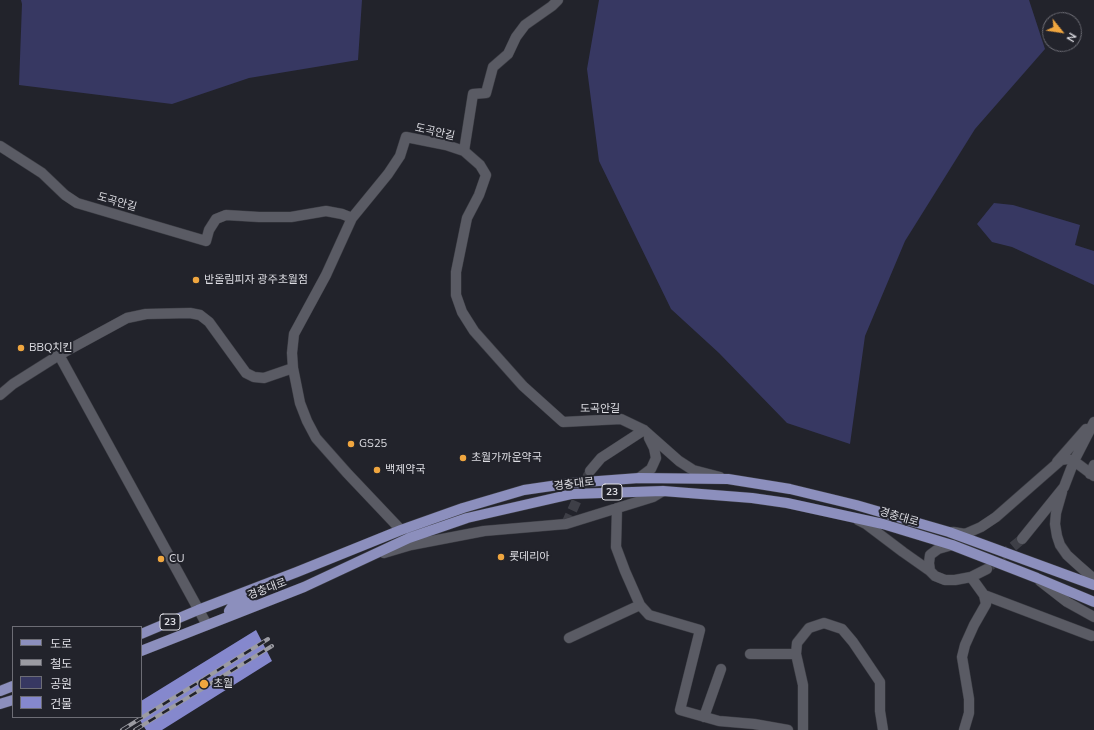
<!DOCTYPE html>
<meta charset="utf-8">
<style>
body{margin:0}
#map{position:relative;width:1094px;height:730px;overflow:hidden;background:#22232b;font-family:Mulish,"Noto Sans KR",sans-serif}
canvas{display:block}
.legend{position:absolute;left:12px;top:626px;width:130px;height:92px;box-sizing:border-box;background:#22232b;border:1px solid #6d6d75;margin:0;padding:5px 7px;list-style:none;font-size:12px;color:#dddde3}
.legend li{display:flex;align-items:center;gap:8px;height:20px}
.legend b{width:20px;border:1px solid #6d6d75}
.north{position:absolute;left:1042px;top:12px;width:40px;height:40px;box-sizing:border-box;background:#22232b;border:1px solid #6d6d75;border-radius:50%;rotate:120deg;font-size:11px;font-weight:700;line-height:16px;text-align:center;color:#dddde3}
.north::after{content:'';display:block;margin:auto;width:14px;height:18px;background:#f0a63f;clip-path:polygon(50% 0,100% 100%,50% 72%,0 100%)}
</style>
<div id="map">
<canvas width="1094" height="730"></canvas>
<ul class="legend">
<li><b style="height:5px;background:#8c8fbd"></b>도로</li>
<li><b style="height:5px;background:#9b9ba2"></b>철도</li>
<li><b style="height:11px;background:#373862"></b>공원</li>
<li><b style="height:11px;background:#8588cd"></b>건물</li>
</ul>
<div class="north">N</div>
</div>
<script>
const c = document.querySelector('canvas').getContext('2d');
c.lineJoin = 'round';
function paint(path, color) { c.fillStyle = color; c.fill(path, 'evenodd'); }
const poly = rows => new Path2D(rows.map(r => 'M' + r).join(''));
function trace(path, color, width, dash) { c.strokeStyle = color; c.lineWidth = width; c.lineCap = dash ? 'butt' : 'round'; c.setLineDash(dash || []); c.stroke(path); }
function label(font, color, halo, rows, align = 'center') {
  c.font = font + ' Mulish,"Noto Sans KR",sans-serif'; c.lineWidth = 4; c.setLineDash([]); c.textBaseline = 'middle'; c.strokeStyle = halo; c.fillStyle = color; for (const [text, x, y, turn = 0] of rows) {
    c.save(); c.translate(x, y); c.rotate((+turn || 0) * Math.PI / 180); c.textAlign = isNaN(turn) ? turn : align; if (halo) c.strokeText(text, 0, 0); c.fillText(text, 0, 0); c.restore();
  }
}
const green = poly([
 [21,0,362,0,358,60,249,78,172,104,19,85,22,4],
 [599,0,1029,0,1045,49,975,129,905,241,865,336,850,444,787,423,719,353,671,309,599,161,587,69],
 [994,203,1013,205,1080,225,1075,245,1094,251,1094,285,1012,247,992,242,977,224]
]);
const building = poly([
 [256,630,272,661,162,730,146,730,138,717,141,717,141,701]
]);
const minorTunnel = poly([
 [566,524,590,471],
 [990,566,1022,539]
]);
const minor = poly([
 [0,146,42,173,65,195,77,203,206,241,209,230,216,219,226,215,259,217,291,217,326,211,342,214,352,218,388,174,400,156,406,137,446,145,464,151,480,165,486,175,479,195,467,218,456,272,456,295,462,312,474,331,523,386,563,422,621,419,644,430,679,461,693,470,720,477],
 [464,151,473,94,486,93,493,67,508,54,516,37,525,25,552,6,558,0],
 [352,218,326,275,294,334,292,353,293,368,300,403,307,421,316,438,347,473,401,530],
 [59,355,207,625],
 [0,395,13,384,59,355,127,318,146,314,190,313,200,315,209,322,246,373,254,377,264,378,293,368],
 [1057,462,1086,429],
 [590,471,601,458,644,430],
 [1090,474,1094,465],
 [639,478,651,469,656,458,654,448,649,438],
 [1062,492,1056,513,1055,524,1057,536,1060,545,1067,555,1078,565,1094,579],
 [617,508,616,547,625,571,640,605,649,615,700,630,680,710,719,721,754,724,788,730],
 [858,520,866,524,903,552,930,571,935,576,945,580,955,580,971,577,987,569],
 [953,532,965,534,981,527,996,517,1061,460,1067,459,1074,461,1094,476],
 [1022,539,1064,487,1074,461,1094,422],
 [384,553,411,545,484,531,566,524,653,497,663,491],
 [930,571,929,563,930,555,938,549,952,545],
 [1040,581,1067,602,1094,617],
 [984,595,1092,636],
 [569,638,640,605],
 [750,654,796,654],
 [704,717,721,669],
 [803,730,803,685,796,654,797,643,809,628,824,623,842,629,853,642,880,682,880,711,883,730],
 [964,730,969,713,969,699,962,657,965,645,974,625,986,604,984,595,971,577]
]);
const primary = poly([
 [230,616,229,611,231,608,236,604,251,598,259,587],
 [141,634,198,610,297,572,401,530,463,508,524,490,572,483,639,478,728,479,790,489,856,505,949,532,1094,585],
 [141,651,304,587,409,538,467,518,572,494,663,491,752,498,787,503,883,524,952,545,1037,578,1094,602],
 [0,691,13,686],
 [0,704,13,700]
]);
const rail = poly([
 [122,730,268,639],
 [135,730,272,646]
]);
const markers = [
 [196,280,4,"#f0a63f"],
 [21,348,4,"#f0a63f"],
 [351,444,4,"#f0a63f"],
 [463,458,4,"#f0a63f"],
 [377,470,4,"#f0a63f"],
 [501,557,4,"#f0a63f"],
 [161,559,4,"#f0a63f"],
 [204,684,5,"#f0a63f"]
];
const shields = [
 [612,492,20],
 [170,622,20]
];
const shieldNames = [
 ["23",612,492],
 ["23",170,622]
];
const streetNames = [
 ["도곡안길",435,132,13],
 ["도곡안길",117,202,16],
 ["도곡안길",600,409],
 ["경충대로",574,484,-7],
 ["경충대로",899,517,16],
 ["경충대로",267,589,-21]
];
const poiNames = [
 ["반올림피자 광주초월점",204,280],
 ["BBQ치킨",29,348],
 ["GS25",359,444],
 ["초월가까운약국",471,458],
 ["백제약국",385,470],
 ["롯데리아",509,557],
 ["CU",169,559],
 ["초월",213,684]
];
paint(green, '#373862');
paint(building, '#8588cd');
trace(minorTunnel, '#3e3f47', 10, [10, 5]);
trace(minor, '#3d3e45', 11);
trace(primary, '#3d3e45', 11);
trace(minor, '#5a5b64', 10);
trace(primary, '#8c8fbd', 10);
trace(rail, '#9b9ba2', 4);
trace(rail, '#22232b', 2.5, [8]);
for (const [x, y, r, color] of markers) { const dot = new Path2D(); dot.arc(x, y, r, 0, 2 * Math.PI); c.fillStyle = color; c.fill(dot); trace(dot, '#22232b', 1.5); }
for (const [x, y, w] of shields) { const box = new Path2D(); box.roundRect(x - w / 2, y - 8, w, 16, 3); c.fillStyle = '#22232b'; c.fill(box); trace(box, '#dddde3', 1); }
label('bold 10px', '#dddde3', null, shieldNames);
label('11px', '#dddde3', '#22232b', streetNames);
label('11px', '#dddde3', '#22232b', poiNames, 'left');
</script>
